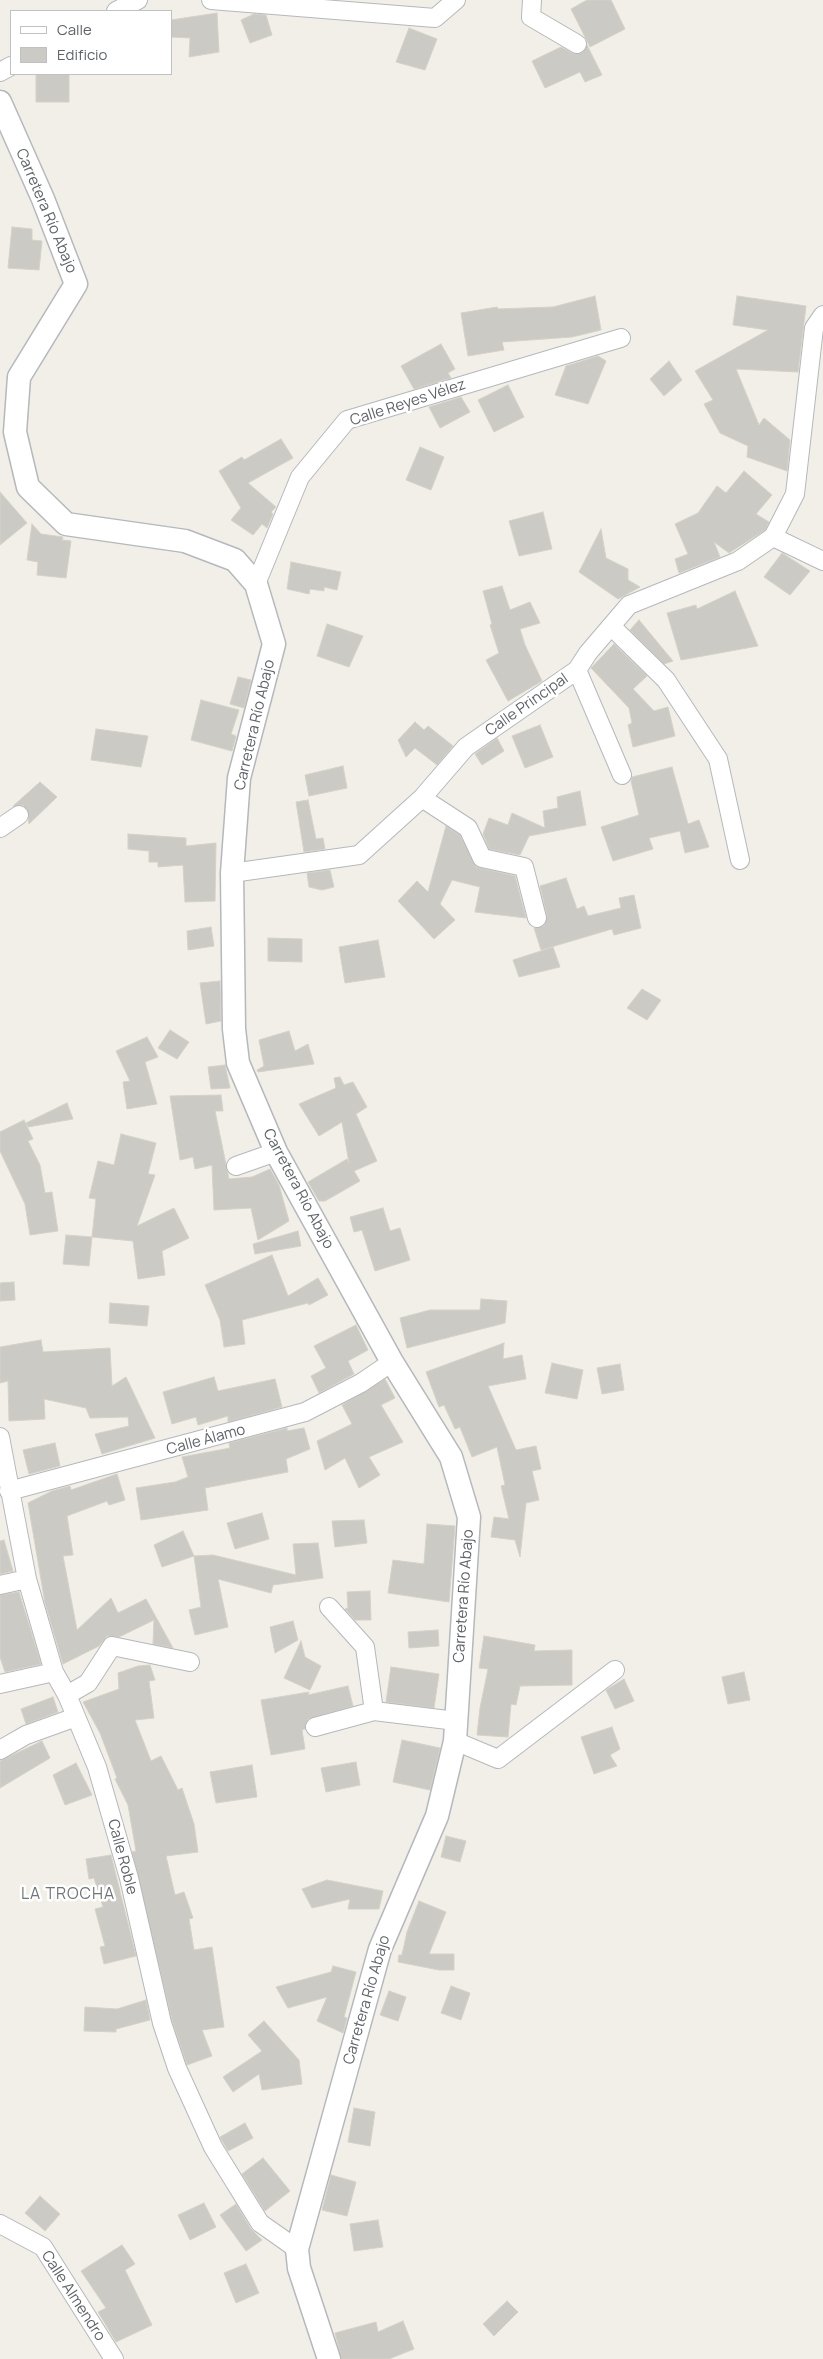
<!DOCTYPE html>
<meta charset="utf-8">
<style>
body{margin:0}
#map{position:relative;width:823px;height:2359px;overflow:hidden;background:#f1efe8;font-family:Manrope,sans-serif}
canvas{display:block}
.legend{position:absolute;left:10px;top:10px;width:162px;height:65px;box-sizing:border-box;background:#fff;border:1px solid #bfc1c3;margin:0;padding:6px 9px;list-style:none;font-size:15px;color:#5f6368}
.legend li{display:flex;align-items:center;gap:10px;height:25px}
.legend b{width:25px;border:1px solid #bfc1c3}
</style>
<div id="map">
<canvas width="823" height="2359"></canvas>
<ul class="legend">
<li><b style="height:6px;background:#fff"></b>Calle</li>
<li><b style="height:14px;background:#cccac5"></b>Edificio</li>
</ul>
</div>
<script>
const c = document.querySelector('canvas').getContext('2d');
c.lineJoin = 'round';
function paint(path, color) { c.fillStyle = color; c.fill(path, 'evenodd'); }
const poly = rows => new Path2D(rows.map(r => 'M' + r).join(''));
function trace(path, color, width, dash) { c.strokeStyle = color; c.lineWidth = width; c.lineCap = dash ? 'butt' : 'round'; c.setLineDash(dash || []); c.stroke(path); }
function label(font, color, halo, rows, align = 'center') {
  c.font = font + ' Manrope,sans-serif'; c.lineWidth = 5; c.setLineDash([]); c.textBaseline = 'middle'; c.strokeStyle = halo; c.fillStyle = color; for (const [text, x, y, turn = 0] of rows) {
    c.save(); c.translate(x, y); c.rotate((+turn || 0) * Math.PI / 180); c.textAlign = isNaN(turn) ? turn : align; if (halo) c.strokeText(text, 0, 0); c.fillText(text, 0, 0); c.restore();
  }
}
const building = poly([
 [587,0,611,0,625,29,590,47,571,9,587,0],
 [217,13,219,52,189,57,190,38,171,37,171,20,217,13],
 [254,14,266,15,272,35,250,43,241,20,254,14],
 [409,28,437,39,425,70,396,62,409,28],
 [587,45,602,75,585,82,580,72,545,88,532,61,561,47,572,53,582,53,587,45],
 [36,74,69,74,69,102,36,102,36,74],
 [12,227,32,229,32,240,42,241,39,270,8,268,12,227],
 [595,296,601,330,572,337,502,342,504,350,468,356,461,313,497,307,498,309,553,307,595,296],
 [737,296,806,306,798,372,736,369,759,425,764,418,790,440,787,471,747,457,748,446,720,433,704,404,713,400,695,371,768,330,733,325,737,296],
 [441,344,455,369,448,373,451,378,414,389,401,366,441,344],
 [598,356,606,361,588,404,555,395,566,366,598,356],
 [669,361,682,380,664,396,650,379,669,361],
 [508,385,524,417,494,432,478,400,508,385],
 [461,397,470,412,440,428,429,407,461,397],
 [281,439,293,458,248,483,276,507,271,512,273,514,267,528,262,524,253,535,231,520,241,508,219,471,242,457,244,460,281,439],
 [420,447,444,457,431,490,406,480,420,447],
 [744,471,772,495,756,514,769,522,765,530,729,553,714,542,720,557,679,573,675,559,688,554,675,524,698,513,717,486,726,493,744,471],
 [0,492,27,523,0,545,0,492],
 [543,512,552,549,519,556,509,521,543,512],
 [32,524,41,534,63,537,62,540,71,541,66,578,37,575,38,562,27,560,32,524],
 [601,529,606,558,628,569,628,580,640,587,618,599,579,572,601,529],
 [782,553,810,571,790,595,764,577,782,553],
 [291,562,341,572,337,590,324,587,324,591,310,589,309,594,287,589,291,562],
 [502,586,510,610,530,602,540,623,520,629,525,645,542,681,508,701,486,660,499,653,490,625,492,624,483,591,502,586],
 [735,591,758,646,681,660,667,613,696,605,697,609,735,591],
 [639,620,673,661,664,664,630,630,639,620],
 [327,624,363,636,349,667,317,656,327,624],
 [614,644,647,676,633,689,654,711,668,707,675,736,633,747,628,725,632,723,629,708,591,668,614,644],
 [238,677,251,680,244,708,230,704,238,677],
 [201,700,239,710,231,734,236,736,232,751,191,740,201,700],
 [415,722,424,730,428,726,453,746,437,765,415,748,406,757,398,740,415,722],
 [540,725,553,757,525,768,512,736,540,725],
 [96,729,148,736,141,767,91,760,96,729],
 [497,738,504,751,482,765,475,754,497,738],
 [343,766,347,788,309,796,305,775,343,766],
 [672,767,688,824,699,820,709,847,685,853,680,831,649,838,653,849,613,861,601,827,639,815,631,781,632,777,672,767],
 [40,782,57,797,29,824,27,809,23,805,13,806,40,782],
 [580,791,586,825,529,836,520,855,489,849,483,834,489,818,508,825,512,813,545,828,543,811,558,808,557,797,580,791],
 [308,800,316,839,323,838,325,849,304,852,296,802,308,800],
 [446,826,460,835,476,867,515,876,526,918,475,912,480,887,452,880,440,904,455,920,434,939,398,901,417,881,428,892,446,826],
 [128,834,186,838,186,846,216,843,215,901,185,902,183,865,158,867,158,862,149,862,149,851,128,849,128,834],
 [330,870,334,887,322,890,309,887,307,873,330,870],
 [566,878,577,909,584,906,588,916,621,908,619,898,634,895,641,928,614,935,612,929,541,950,534,928,544,926,547,916,540,886,566,878],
 [211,927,214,946,188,950,187,931,211,927],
 [268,938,302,939,302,962,268,961,268,938],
 [378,940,385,977,345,983,339,947,378,940],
 [553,947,560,967,519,977,513,960,553,947],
 [220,981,221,1021,206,1024,200,983,220,981],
 [642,989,661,1000,647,1020,627,1008,642,989],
 [170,1030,189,1042,177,1059,158,1048,170,1030],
 [289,1031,295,1051,308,1044,314,1064,258,1072,257,1070,264,1066,259,1040,289,1031],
 [147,1037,158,1057,145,1062,157,1104,127,1109,123,1082,130,1081,116,1051,147,1037],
 [225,1065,230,1088,211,1089,208,1067,225,1065],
 [340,1077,344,1085,353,1082,367,1107,356,1114,377,1161,354,1171,360,1181,325,1201,319,1201,308,1182,347,1159,349,1163,342,1122,319,1136,299,1104,336,1088,334,1078,340,1077],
 [221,1095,223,1111,215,1111,229,1179,252,1177,270,1169,279,1185,289,1221,258,1240,251,1208,214,1210,212,1165,195,1169,193,1157,180,1160,170,1096,221,1095],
 [67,1103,73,1119,28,1127,26,1123,67,1103],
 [24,1120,33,1139,28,1141,40,1165,45,1193,52,1192,58,1231,30,1235,25,1204,0,1151,0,1132,24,1120],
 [121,1134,156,1143,148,1174,155,1175,137,1226,174,1208,189,1238,162,1251,165,1275,138,1279,133,1241,92,1237,96,1199,89,1198,98,1161,114,1165,121,1134],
 [383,1208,390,1231,400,1228,410,1260,375,1271,362,1230,354,1232,350,1217,383,1208],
 [298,1231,301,1246,255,1254,253,1244,298,1231],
 [66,1235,92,1237,89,1266,63,1264,66,1235],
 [272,1255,288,1296,318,1278,328,1295,309,1305,308,1303,242,1320,245,1344,224,1347,220,1320,205,1285,272,1255],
 [14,1282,15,1300,0,1301,0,1283,14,1282],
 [481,1299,507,1301,505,1323,407,1348,400,1318,430,1310,480,1310,481,1299],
 [110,1303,149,1306,147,1326,109,1323,110,1303],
 [356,1325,368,1350,348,1361,354,1374,319,1393,311,1376,326,1368,314,1346,356,1325],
 [41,1340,43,1352,110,1348,112,1386,126,1377,155,1438,102,1454,95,1434,129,1426,128,1417,90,1418,86,1408,44,1399,45,1419,9,1421,8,1381,0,1383,0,1347,41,1340],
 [504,1343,503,1359,522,1355,526,1379,488,1386,516,1450,536,1446,541,1469,532,1471,539,1500,526,1503,520,1557,515,1540,491,1537,494,1517,509,1519,501,1486,505,1485,497,1447,472,1457,460,1427,455,1429,444,1405,439,1407,426,1372,504,1343],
 [552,1363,583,1370,577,1399,545,1393,552,1363],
 [620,1364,624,1390,602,1394,597,1368,620,1364],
 [214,1377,218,1391,275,1379,282,1407,228,1422,228,1416,198,1425,196,1417,172,1424,163,1392,214,1377],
 [385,1379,395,1398,381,1405,403,1442,369,1457,380,1475,359,1488,345,1458,325,1470,317,1441,352,1424,342,1405,385,1379],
 [287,1428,287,1431,304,1428,310,1449,286,1459,288,1472,205,1488,208,1510,141,1520,136,1488,175,1482,188,1477,182,1457,230,1448,229,1443,287,1428],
 [55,1443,60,1466,29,1474,23,1450,55,1443],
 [117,1474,125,1500,109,1505,107,1501,67,1516,73,1555,63,1556,77,1630,111,1598,118,1613,146,1599,173,1648,153,1644,154,1620,119,1637,107,1636,99,1646,63,1664,45,1603,28,1503,52,1491,70,1486,71,1490,117,1474],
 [262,1513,269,1539,235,1549,227,1523,262,1513],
 [364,1520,367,1543,335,1547,332,1521,364,1520],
 [427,1524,455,1526,449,1602,388,1593,393,1560,424,1564,427,1524],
 [183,1531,194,1556,162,1567,154,1545,183,1531],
 [4,1540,13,1571,0,1574,0,1541,4,1540],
 [318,1543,323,1578,273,1585,271,1593,218,1579,228,1627,195,1635,189,1610,201,1607,194,1556,213,1555,296,1575,293,1544,318,1543],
 [370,1591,371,1620,355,1620,345,1609,348,1608,347,1592,370,1591],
 [19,1592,41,1664,5,1672,0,1657,0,1595,19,1592],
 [293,1621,298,1640,275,1653,270,1627,293,1621],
 [438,1630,439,1646,409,1648,408,1632,438,1630],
 [484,1636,535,1645,534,1651,572,1650,572,1685,520,1686,516,1705,511,1704,508,1737,477,1735,480,1708,488,1669,479,1668,484,1636],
 [301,1641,305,1657,321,1666,310,1690,284,1678,301,1641],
 [150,1665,155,1680,149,1681,154,1718,135,1720,151,1761,161,1756,178,1790,182,1788,194,1824,198,1852,166,1856,175,1895,184,1892,193,1918,189,1919,194,1950,212,1947,224,2027,202,2030,212,2056,187,2065,172,2020,132,1852,136,1851,128,1805,115,1779,117,1778,100,1733,83,1702,119,1689,118,1673,138,1666,150,1665],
 [391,1667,439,1674,434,1708,386,1702,391,1667],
 [744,1672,750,1700,728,1704,722,1677,744,1672],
 [624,1679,634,1701,615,1709,606,1690,624,1679],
 [348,1686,353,1706,308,1719,305,1729,302,1730,305,1749,271,1755,261,1700,309,1692,308,1695,348,1686],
 [53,1697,58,1712,26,1724,21,1709,53,1697],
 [612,1727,620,1749,610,1755,617,1766,594,1774,581,1737,612,1727],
 [402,1740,440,1748,430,1790,393,1782,402,1740],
 [42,1741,50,1758,0,1788,0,1761,42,1741],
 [356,1762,360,1785,326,1792,321,1768,356,1762],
 [76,1763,92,1795,65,1805,53,1775,76,1763],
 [252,1765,257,1797,216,1803,210,1772,252,1765],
 [446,1836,466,1841,460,1862,441,1857,446,1836],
 [111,1855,136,1956,104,1964,100,1947,105,1946,95,1909,103,1907,94,1878,89,1879,86,1859,111,1855],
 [327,1880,383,1891,379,1909,348,1909,350,1899,312,1908,302,1889,327,1880],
 [419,1901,446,1912,429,1954,454,1954,454,1970,439,1970,398,1962,399,1955,402,1955,407,1932,419,1901],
 [333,1966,356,1972,344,2017,347,2018,343,2033,317,2021,327,1997,288,2008,276,1987,331,1972,333,1966],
 [451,1986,470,1993,461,2020,441,2013,451,1986],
 [389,1991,406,1997,398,2021,380,2015,389,1991],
 [146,2000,150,2020,116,2029,116,2032,84,2031,85,2007,117,2009,146,2000],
 [264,2021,299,2060,302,2084,262,2090,259,2074,233,2092,223,2077,262,2051,248,2035,264,2021],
 [354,2108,375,2112,370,2146,348,2142,354,2108],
 [245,2123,253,2138,228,2151,220,2137,245,2123],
 [263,2158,290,2191,265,2211,242,2174,263,2158],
 [331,2175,356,2182,347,2216,322,2210,331,2175],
 [40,2196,60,2214,45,2231,25,2213,40,2196],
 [204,2203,216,2227,190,2240,178,2215,204,2203],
 [236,2204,251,2229,262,2240,246,2251,220,2215,236,2204],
 [378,2220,383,2247,354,2251,350,2224,378,2220],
 [122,2245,135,2264,125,2270,152,2325,116,2342,98,2312,106,2308,81,2271,122,2245],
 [246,2264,259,2293,236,2303,224,2273,246,2264],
 [507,2301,518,2312,494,2336,483,2324,507,2301],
 [403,2321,414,2349,389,2359,342,2359,335,2333,376,2322,378,2332,403,2321]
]);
const minor = poly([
 [211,0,435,18,456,0],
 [532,0,531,17,577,44],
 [116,11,138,0],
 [0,72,11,66],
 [773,537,823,561],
 [256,584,300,477,347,420,621,338],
 [611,626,666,680,718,759,740,860],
 [577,670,622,775],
 [422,798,468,828,482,858,524,867,537,918],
 [0,828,19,815],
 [232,873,359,855,422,798,466,747,577,670,588,653,629,605,738,561,773,537,795,494,814,328,823,315],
 [236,1166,276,1152],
 [0,1437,27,1579,54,1672,67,1695,97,1767,129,1878,162,2023,177,2068,213,2147,260,2223,297,2249],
 [9,1491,305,1412,361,1383,392,1362],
 [0,1585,27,1579],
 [329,1607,365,1647,374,1711],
 [0,1684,54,1672],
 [67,1695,88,1683,112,1646,190,1662],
 [315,1727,374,1711,456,1721],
 [455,1741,498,1759,615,1670],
 [0,1750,26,1735,76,1717],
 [0,2224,43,2247,114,2359]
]);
const tertiary = poly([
 [0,102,43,199,76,284,19,377,15,432,28,487,66,524,185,541,235,560,256,584,274,644,239,778,232,873,234,1029,238,1063,276,1152,392,1362,451,1457,469,1517,455,1741,437,1816,380,1949,297,2249,299,2268,329,2359]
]);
const streetNames = [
 ["Carretera Río Abajo",46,211,67],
 ["Calle Reyes Vélez",408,403,-18],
 ["Calle Principal",527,705,-35],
 ["Carretera Río Abajo",255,725,-77],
 ["Carretera Río Abajo",298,1189,62],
 ["Calle Álamo",206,1440,-15],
 ["Carretera Río Abajo",464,1596,-86],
 ["Calle Roble",122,1857,75],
 ["Carretera Río Abajo",367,2000,-74],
 ["Calle Almendro",73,2296,57]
];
const neighbourhoodNames = [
 ["LA TROCHA",68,1895]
];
paint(building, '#cccac5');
trace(building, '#d6d1c6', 1);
trace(minor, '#b5b8bc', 20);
trace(tertiary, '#b5b8bc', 25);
trace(minor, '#fff', 18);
trace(tertiary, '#fff', 22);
label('15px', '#5f6368', '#fff', streetNames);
c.letterSpacing = '1px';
label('16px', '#70757a', '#fff', neighbourhoodNames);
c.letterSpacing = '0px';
</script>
